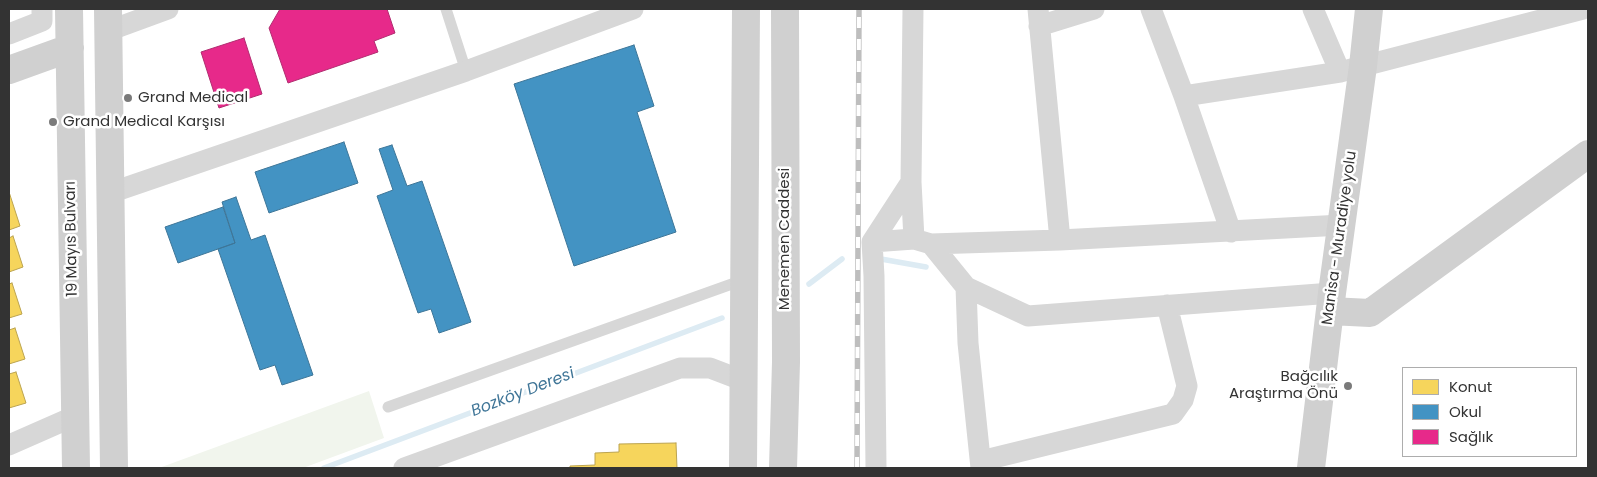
<!DOCTYPE html>
<meta charset="utf-8">
<style>
body{margin:0}
#map{position:relative;width:1597px;height:477px;overflow:hidden;background:#fff;font-family:Poppins,sans-serif}
canvas{display:block}
.frame{position:absolute;inset:0;border:10px solid #333;pointer-events:none}
.legend{position:absolute;left:1402px;top:367px;width:175px;height:90px;box-sizing:border-box;background:#fff;border:1px solid #adadad;margin:0;padding:6px 9px;list-style:none;font-size:15px;color:#333}
.legend li{display:flex;align-items:center;gap:10px;height:25px}
.legend b{width:25px;border:1px solid #adadad}
</style>
<div id="map">
<canvas width="1597" height="477"></canvas>
<div class="frame"></div>
<ul class="legend">
<li><b style="height:14px;background:#f6d55c"></b>Konut</li>
<li><b style="height:14px;background:#4393c3"></b>Okul</li>
<li><b style="height:14px;background:#e7298a"></b>Sağlık</li>
</ul>
</div>
<script>
const c = document.querySelector('canvas').getContext('2d');
c.lineJoin = 'round';
function paint(path, color) { c.fillStyle = color; c.fill(path, 'evenodd'); }
const poly = rows => new Path2D(rows.map(r => 'M' + r).join(''));
function trace(path, color, width, dash) { c.strokeStyle = color; c.lineWidth = width; c.lineCap = dash ? 'butt' : 'round'; c.setLineDash(dash || []); c.stroke(path); }
function label(font, color, halo, rows, align = 'center') {
  c.font = font + ' Poppins,sans-serif'; c.lineWidth = 5; c.setLineDash([]); c.textBaseline = 'middle'; c.strokeStyle = halo; c.fillStyle = color; for (const [text, x, y, turn = 0] of rows) {
    c.save(); c.translate(x, y); c.rotate((+turn || 0) * Math.PI / 180); c.textAlign = isNaN(turn) ? turn : align; if (halo) c.strokeText(text, 0, 0); c.fillText(text, 0, 0); c.restore();
  }
}
const green = poly([
 [369,391,384,438,303,468,159,468]
]);
const homes = poly([
 [10,195,20,226,9,230,9,196,10,195],
 [13,236,23,267,9,272,9,238,13,236],
 [12,283,22,314,9,318,9,284,12,283],
 [15,328,25,359,9,364,9,330,15,328],
 [16,372,26,403,9,408,9,374,16,372],
 [676,443,677,468,570,468,570,466,595,465,595,453,619,452,619,444,676,443]
]);
const schools = poly([
 [634,45,654,106,637,112,676,232,574,266,514,84,634,45],
 [344,142,358,183,269,213,255,172,344,142],
 [392,145,407,186,422,181,471,322,439,333,431,309,418,313,377,196,393,190,379,149,392,145],
 [236,197,251,240,265,235,313,375,282,385,275,365,260,370,218,249,235,243,222,202,236,197],
 [223,207,235,243,178,263,165,227,223,207]
]);
const health = poly([
 [280,9,387,9,395,33,374,41,378,52,288,83,269,28,280,9],
 [244,38,262,94,219,108,201,52,244,38]
]);
const stream = poly([
 [881,259,926,267],
 [809,284,842,259],
 [324,468,722,318]
]);
const lane = poly([
 [446,9,466,71],
 [388,407,743,280]
]);
const street = poly([
 [1038,9,1060,240],
 [1151,9,1184,96,1231,232],
 [1313,9,1340,72],
 [1039,26,1094,9],
 [108,31,168,9],
 [9,34,42,21,42,9],
 [1184,96,1340,72,1583,9],
 [911,182,914,239,931,244,1060,240,1342,225],
 [110,193,466,71,633,9],
 [872,242,914,239],
 [931,244,966,287,968,343,981,468],
 [966,287,1028,316,1332,293],
 [9,445,75,416],
 [981,461,1173,414,1183,400,1187,386,1167,305],
 [404,468,680,368,710,368,744,381],
 [876,468,874,276,872,242,911,182,913,9]
]);
const secondary = poly([
 [69,9,76,468],
 [108,9,114,468],
 [9,70,70,48],
 [1330,311,1370,313,1588,154],
 [743,468,746,9],
 [783,468,786,362,785,9],
 [1311,468,1332,293,1363,66,1369,9]
]);
const rail = poly([
 [857,468,859,9]
]);
const markers = [
 [128,98,5,"#7a7a7a"],
 [53,122,5,"#7a7a7a"],
 [1348,386,5,"#7a7a7a"]
];
const poiNames = [
 ["Grand Medical",138,98],
 ["Grand Medical Karşısı",63,122],
 ["Bağcılık",1338,377,"right"],
 ["Araştırma Önü",1338,394,"right"]
];
const streetNames = [
 ["Manisa - Muradiye yolu",1340,238,-82],
 ["19 Mayıs Bulvarı",72,239,-91],
 ["Menemen Caddesi",785,239,-90]
];
const waterNames = [
 ["Bozköy Deresi",523,393,-21]
];
paint(green, '#f1f5ed');
paint(homes, '#f6d55c');
trace(homes, '#bca450', 1);
paint(schools, '#4393c3');
trace(schools, '#3e7698', 1);
paint(health, '#e7298a');
trace(health, '#b12c70', 1);
trace(stream, '#ddebf3', 5.5);
trace(lane, '#d7d7d7', 11);
trace(street, '#d7d7d7', 21);
trace(secondary, '#d0d0d0', 28);
trace(rail, '#bebebe', 5.5);
trace(rail, '#fff', 4, [11]);
for (const [x, y, r, color] of markers) { const dot = new Path2D(); dot.arc(x, y, r, 0, 2 * Math.PI); c.fillStyle = color; c.fill(dot); trace(dot, '#fff', 2); }
label('15px', '#333', '#fff', poiNames, 'left');
label('15px', '#333', '#fff', streetNames);
label('italic 16px', '#3f7597', '#fff', waterNames);
</script>
